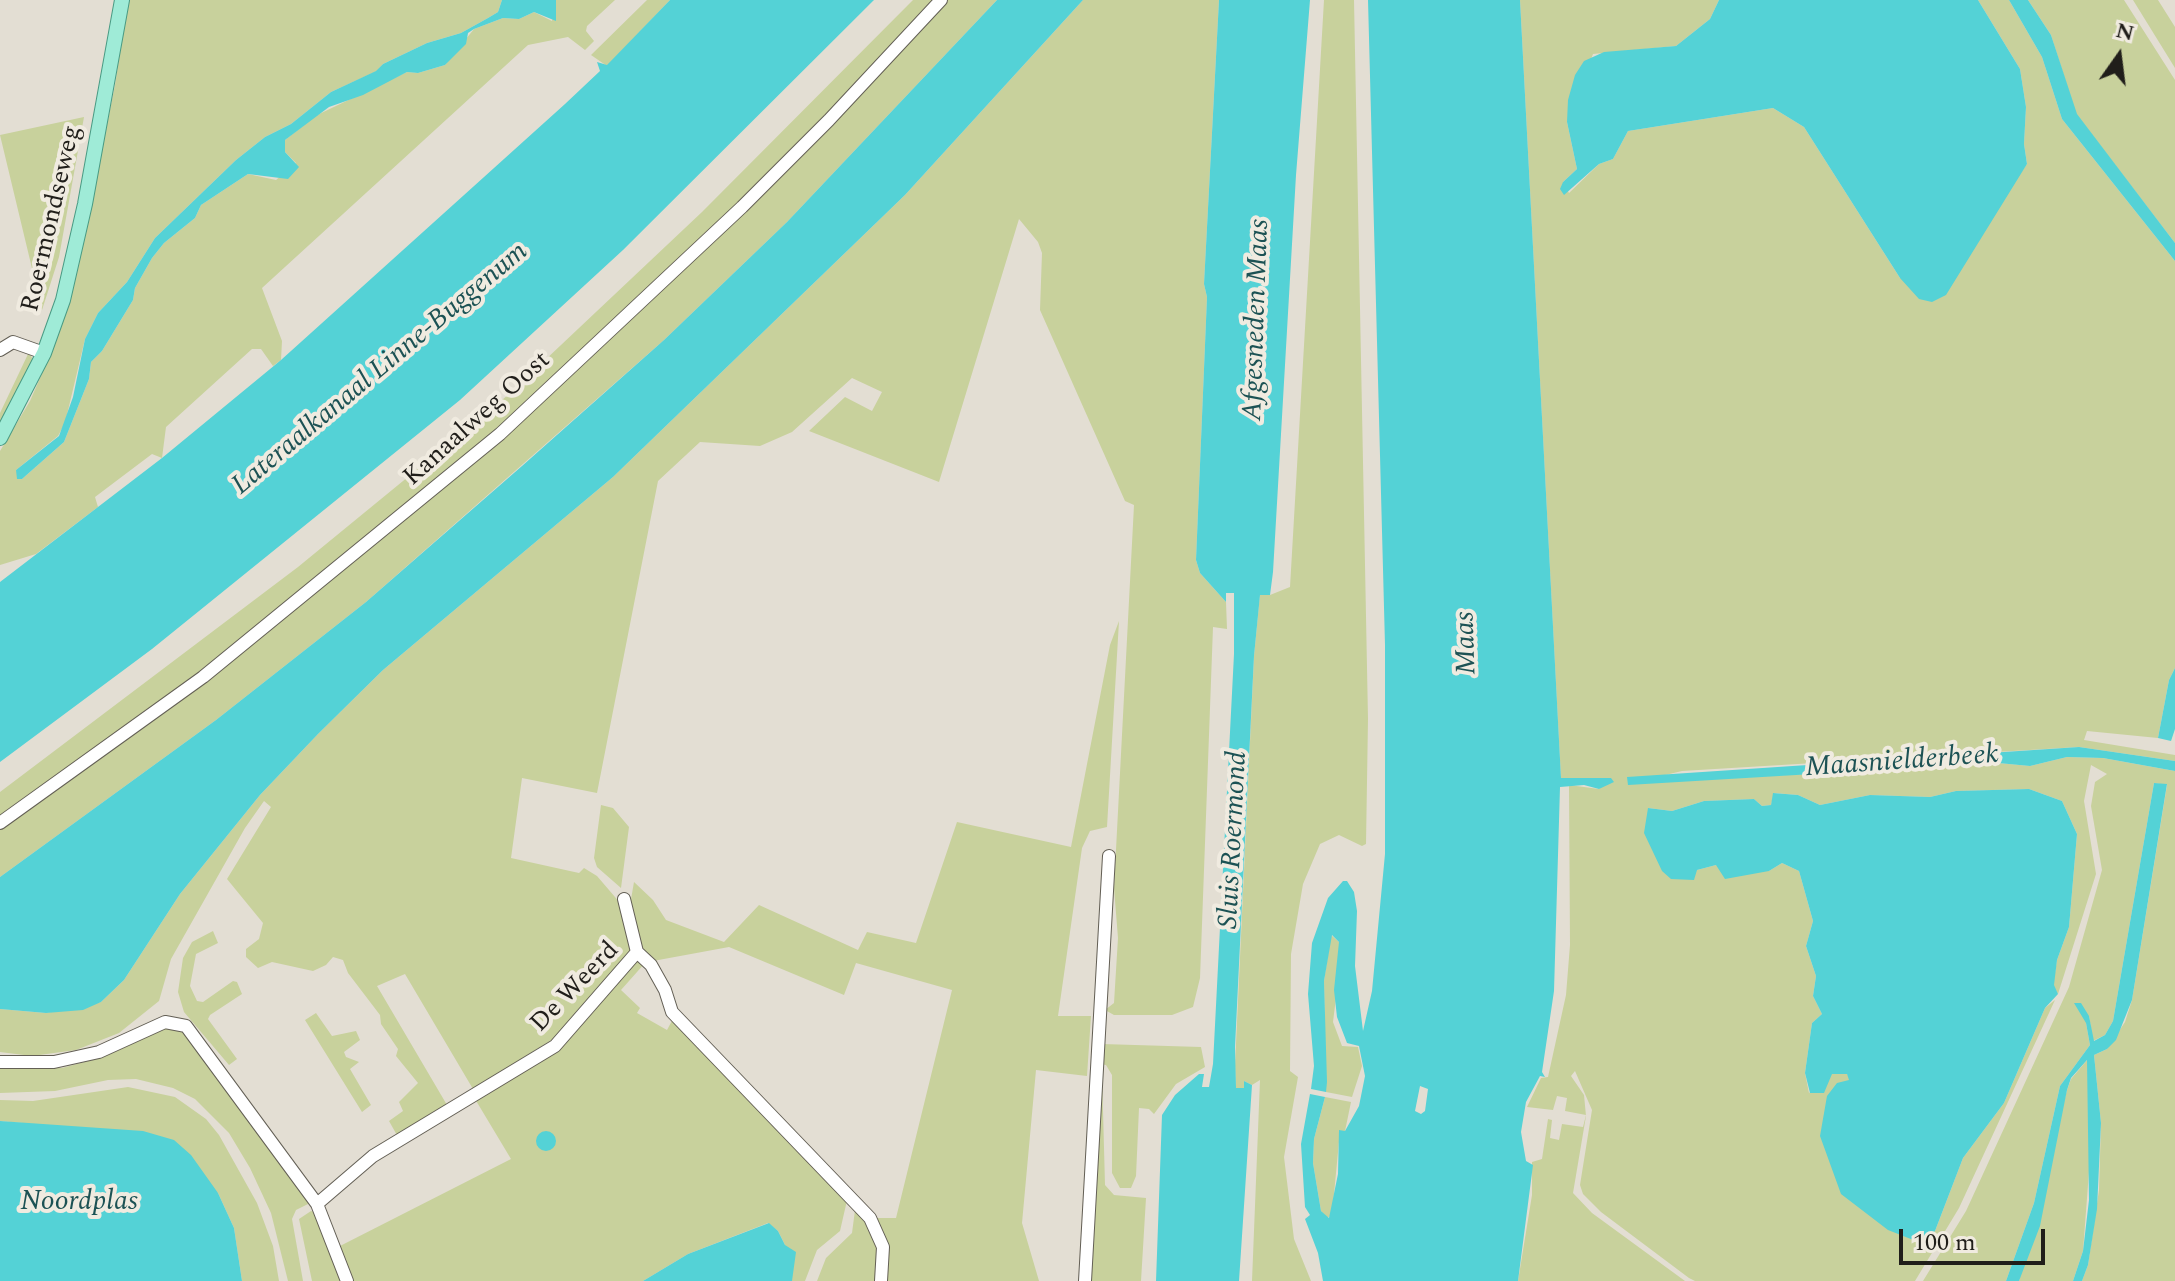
<!DOCTYPE html>
<style>
body{margin:0}
#map{position:relative;width:2175px;height:1281px;overflow:hidden;background:#e3ded3;font-family:Spectral,serif}
canvas{display:block}
.north{position:absolute;left:2079px;top:16px;width:80px;height:80px;-webkit-text-stroke:6px #f0ebe0;paint-order:stroke;rotate:14deg;font-size:22px;font-weight:700;line-height:32px;text-align:center;color:#201e1a}
.north::after{content:'';display:block;margin:auto;width:28px;height:36px;background:#201e1a;clip-path:polygon(50% 0,100% 100%,50% 72%,0 100%)}
.scale{position:absolute;left:1899px;top:1229px;width:146px;height:36px;box-sizing:border-box;border:4px solid #201e1a;border-top:0;padding-left:10px;font-size:24px;line-height:28px;white-space:nowrap;color:#201e1a;-webkit-text-stroke:6px #f0ebe0;paint-order:stroke}
</style>
<div id="map">
<canvas width="2175" height="1281"></canvas>
<div class="north">N</div>
<div class="scale">100 m</div>
</div>
<script>
const c = document.querySelector('canvas').getContext('2d');
c.lineJoin = 'round';
function paint(path, color) { c.fillStyle = color; c.fill(path, 'evenodd'); }
const poly = rows => new Path2D(rows.map(r => 'M' + r).join(''));
function trace(path, color, width, dash) { c.strokeStyle = color; c.lineWidth = width; c.lineCap = dash ? 'butt' : 'round'; c.setLineDash(dash || []); c.stroke(path); }
function label(font, color, halo, rows, align = 'center') {
  c.font = font + ' Spectral,serif'; c.lineWidth = 8; c.setLineDash([]); c.textBaseline = 'middle'; c.strokeStyle = halo; c.fillStyle = color; for (const [text, x, y, turn = 0] of rows) {
    c.save(); c.translate(x, y); c.rotate((+turn || 0) * Math.PI / 180); c.textAlign = isNaN(turn) ? turn : align; if (halo) c.strokeText(text, 0, 0); c.fillText(text, 0, 0); c.restore();
  }
}
const green = poly([
 [128,0,502,0,498,12,488,18,461,33,427,43,383,64,377,71,331,92,291,124,265,137,236,160,155,238,127,282,98,313,85,339,65,423,58,436,16,470,22,479,64,442,89,379,91,362,102,351,133,300,135,288,152,258,164,243,195,218,201,205,248,174,276,180,296,163,285,152,285,140,315,116,407,72,418,73,445,65,474,29,503,18,519,19,534,12,552,21,556,0,615,0,587,26,586,31,594,41,585,50,568,37,528,45,262,288,282,341,281,360,273,366,261,349,252,349,166,427,162,458,152,454,95,497,98,507,36,554,0,565,0,451,30,401,51,353,81,252,115,85],
 [647,0,670,0,607,66,591,55],
 [913,0,936,0,765,181,484,444,256,632,0,820,0,792,298,567,508,395,702,212],
 [947,0,997,0,787,222,664,340,366,602,216,720,0,877,0,830,474,461],
 [1083,0,1219,0,1204,284,1207,297,1196,560,1200,573,1226,602,1227,629,1213,627,1200,978,1193,1007,1172,1015,1114,1015,1105,1010,1114,1003,1118,938,1114,888,1134,505,1125,501,1040,310,1042,253,1038,242,1019,219,939,482,809,431,845,397,872,411,882,392,852,378,792,432,760,446,700,442,658,481,597,793,522,778,511,858,579,873,584,868,597,876,621,904,634,947,558,1036,473,1089,405,974,377,986,447,1105,398,1137,389,1121,403,1111,399,1102,418,1083,396,1056,398,1049,381,1024,380,1015,348,973,343,960,333,957,326,965,313,971,272,962,258,968,246,957,246,949,259,939,263,923,227,879,271,807,264,801,245,828,171,959,159,1001,119,1033,76,1050,32,1056,0,1052,0,1009,46,1013,101,1002,124,980,180,894,260,795,318,734,383,670,613,477,905,195],
 [1324,0,1354,0,1368,719,1366,844,1362,846,1339,835,1320,844,1303,884,1291,954,1290,1071,1298,1077,1284,1157,1294,1239,1311,1281,1252,1281,1260,1080,1252,1085,1244,1081,1244,1089,1236,1089,1235,1065,1254,656,1260,594,1270,595,1290,587],
 [1520,0,1719,0,1710,19,1676,46,1593,54,1567,122,1577,169,1563,182,1569,193,1599,164,1613,159,1628,131,1773,108,1804,127,1900,278,2014,182,2027,164,2024,144,2026,107,2020,69,1978,0,2009,0,2042,57,2062,119,2175,261,2175,668,2169,680,2158,738,2087,731,2084,740,2175,755,2175,761,2079,747,1682,771,1628,784,1998,763,2030,766,2067,757,2103,758,2175,771,2175,1281,2082,1281,2088,1265,2099,1190,2101,1123,2094,1055,2107,1049,2125,1022,2132,1000,2167,785,2154,783,2113,1021,2105,1035,2093,1041,2089,1016,2086,1023,2090,1045,2060,1086,2034,1203,2006,1281,1923,1281,1966,1211,2069,987,2102,870,2091,806,2095,782,2107,774,2091,765,2084,801,2096,874,2058,994,2053,985,2057,960,2069,927,2077,834,2062,801,2029,789,1956,791,1930,797,1870,795,1820,805,1798,795,1774,793,1771,805,1762,806,1754,799,1704,801,1672,811,1648,808,1697,870,1716,865,1769,871,1782,863,1799,871,1813,921,1806,946,1816,976,1813,996,1822,1014,1812,1023,1805,1073,1809,1093,1831,1074,1847,1074,1935,1231,1963,1158,2004,1103,2045,1008,2055,1000,1959,1208,1915,1281,1695,1281,1689,1278,1601,1212,1583,1194,1580,1185,1592,1110,1575,1071,1571,1076,1584,1095,1586,1116,1573,1193,1592,1213,1685,1281,1518,1281,1532,1195,1532,1162,1542,1159,1548,1119,1552,1120,1550,1138,1559,1140,1562,1124,1583,1127,1586,1115,1565,1111,1567,1098,1557,1096,1553,1110,1527,1107,1541,1078,1548,1077,1566,995,1570,945,1569,785,1599,789,1611,778,1561,779],
 [2028,0,2124,0,2175,80,2175,243,2076,114,2051,35],
 [2133,0,2158,0,2175,27,2175,68],
 [84,117,59,257,42,310,0,135],
 [29,352,34,362,0,428,0,413],
 [1119,621,1107,827,1090,831,1082,848,1058,1016,1091,1016,1087,1076,1036,1070,1022,1223,1039,1281,817,1281,826,1258,852,1233,857,1195,876,1218,896,1218,952,990,856,963,844,995,729,947,653,961,640,948,630,905,634,882,653,900,666,920,724,942,759,905,858,950,867,932,916,943,957,822,1071,847,1110,645],
 [601,805,613,808,629,827,621,888,597,867,594,858],
 [213,931,218,943,196,954,190,986,197,1001,203,1002,233,981,237,982,242,994,210,1015,208,1019,237,1059,229,1065,184,1012,178,992,183,958,192,942],
 [1331,935,1339,942,1340,965,1333,1022,1342,1046,1358,1047,1362,1066,1352,1097,1326,1092,1324,981],
 [639,959,645,963,621,990,640,1008,637,1013,667,1030,674,1017,848,1196,840,1231,817,1250,805,1281,792,1281,785,1245,778,1231,768,1223,688,1254,643,1281,354,1281,340,1246,511,1159,475,1099,557,1049],
 [316,1013,332,1036,356,1031,360,1040,344,1052,346,1057,359,1062,350,1069,371,1105,362,1112,305,1020],
 [162,1027,175,1027,186,1033,310,1203,296,1210,292,1219,303,1281,288,1281,271,1213,250,1168,229,1133,195,1099,173,1088,136,1079,108,1080,55,1091,0,1093,0,1067,62,1068,103,1057],
 [1102,1044,1201,1047,1205,1067,1176,1084,1154,1114,1149,1109,1139,1108,1136,1176,1131,1188,1120,1188,1112,1173,1112,1075,1106,1065,1098,1064],
 [2088,1059,2091,1145,2083,1251,2073,1281,2019,1281,2067,1090,2071,1079],
 [1102,1073,1105,1185,1114,1195,1146,1198,1141,1281,1088,1281],
 [128,1087,175,1097,206,1119,219,1135,257,1203,273,1246,279,1281,242,1281,234,1228,218,1193,22,1123,0,1121,0,1100,33,1101],
 [1325,1097,1351,1102,1345,1131,1340,1131,1332,1215,1327,1218,1321,1211,1313,1163,1314,1139],
 [311,1211,314,1212,340,1281,312,1281,299,1219]
]);
const water = poly([
 [502,0,556,0,556,21,534,12,519,19,503,18,474,29,468,33,466,44,445,65,418,73,407,72,363,95,329,107,285,140,285,152,299,167,288,179,248,174,201,205,195,218,164,243,152,258,135,288,133,300,102,351,91,362,89,379,64,442,22,479,17,479,16,470,59,436,73,397,85,339,98,313,127,282,155,238,236,160,265,137,291,124,331,92,376,71,383,64,427,43,461,33,488,18,498,12],
 [670,0,874,0,623,250,460,400,152,649,0,762,0,582,162,458,281,360,565,104,600,71,597,62,607,65],
 [997,0,1083,0,905,195,613,477,383,670,318,734,260,795,180,894,124,980,101,1002,83,1010,46,1013,0,1009,0,877,216,720,366,602,522,466,664,340,787,222],
 [1219,0,1310,0,1296,175,1273,572,1270,595,1260,595,1254,656,1235,1047,1236,1088,1244,1088,1244,1081,1252,1085,1239,1281,1156,1281,1162,1115,1175,1095,1199,1074,1204,1074,1202,1087,1209,1087,1213,1064,1234,654,1234,593,1226,593,1226,602,1200,573,1196,560,1207,297,1204,284],
 [1368,0,1520,0,1561,778,1611,778,1614,782,1599,789,1584,785,1560,787,1554,991,1542,1072,1545,1077,1540,1076,1526,1102,1521,1132,1526,1161,1533,1165,1518,1281,1323,1281,1318,1253,1305,1219,1310,1215,1305,1207,1301,1144,1310,1094,1325,1097,1314,1139,1313,1163,1321,1211,1329,1218,1338,1174,1339,1130,1345,1131,1359,1106,1365,1076,1359,1046,1347,1043,1337,1017,1334,990,1339,942,1332,935,1324,981,1327,1082,1326,1092,1311,1089,1314,1066,1308,994,1312,943,1328,898,1343,881,1347,881,1354,892,1357,911,1355,966,1363,1031,1372,991,1385,854,1385,645],
 [1420,1086,1428,1089,1425,1111,1421,1114,1415,1111],
 [1719,0,1978,0,2020,69,2026,107,2024,144,2027,164,1946,295,1932,302,1919,299,1900,278,1804,127,1773,108,1628,131,1613,159,1599,164,1564,195,1560,189,1563,182,1577,169,1567,122,1568,100,1575,75,1584,61,1604,52,1676,46,1710,19],
 [2009,0,2028,0,2051,35,2077,114,2175,243,2175,261,2062,119,2042,57],
 [2175,668,2175,729,2171,741,2158,738,2169,680],
 [2079,747,2175,761,2175,771,2103,758,2067,757,2030,766,1998,763,1628,785,1627,777],
 [2154,783,2167,784,2132,1000,2116,1040,2107,1049,2094,1055,2101,1123,2097,1209,2088,1265,2082,1281,2073,1281,2083,1251,2089,1200,2087,1060,2071,1078,2067,1090,2040,1226,2019,1281,2006,1281,2034,1203,2060,1086,2090,1045,2086,1023,2074,1003,2081,1003,2089,1016,2094,1041,2105,1035,2113,1021],
 [2029,789,2062,801,2077,834,2069,927,2057,960,2054,985,2058,994,2045,1008,2004,1103,1963,1158,1935,1231,1921,1243,1888,1230,1841,1194,1820,1136,1827,1096,1837,1083,1849,1080,1847,1074,1832,1074,1824,1093,1810,1093,1805,1073,1812,1023,1822,1014,1813,996,1816,976,1806,946,1813,921,1799,871,1782,863,1769,871,1725,879,1716,865,1697,870,1694,880,1671,879,1662,871,1644,833,1648,808,1672,811,1704,801,1754,799,1762,806,1771,805,1773,793,1798,795,1820,805,1870,795,1930,797,1956,791],
 [0,1121,143,1131,174,1140,191,1155,218,1193,234,1228,242,1281,0,1281],
 '536 1141a10 10 0 1 1 20 0a10 10 0 1 1-20 0Z',
 [769,1223,778,1231,785,1245,796,1252,792,1281,643,1281,688,1254]
]);
const minor = poly([
 [0,350,13,342,44,353],
 [0,823,203,677,500,434,742,207,829,120,941,0],
 [624,899,637,952],
 [637,952,651,965,665,990,672,1012,870,1218,883,1247,881,1281],
 [0,1062,54,1062,99,1052,165,1022,186,1026,317,1204,347,1281],
 [317,1204,373,1156,555,1046,637,952],
 [1085,1281,1109,856]
]);
const major = poly([
 [0,438,44,353,63,300,85,204,122,0]
]);
const streetNames = [
 ["Roermondseweg",53,219,-77],
 ["Kanaalweg Oost",478,420,-42],
 ["De Weerd",576,988,-46]
];
const waterNames = [
 ["Afgesneden Maas",1258,320,-88],
 ["Lateraalkanaal Linne-Buggenum",381,370,-40],
 ["Maas",1468,643,-92],
 ["Maasnielderbeek",1902,763,-4],
 ["Sluis Roermond",1235,840,-87],
 ["Noordplas",79,1204]
];
paint(green, '#c8d19c');
paint(water, '#54d2d6');
trace(minor, '#635f55', 14);
trace(major, '#499a83', 16);
trace(minor, '#fff', 12);
trace(major, '#9febd7', 14);
label('26px', '#201e1a', '#f0ebe0', streetNames);
label('italic 28px', '#1c5254', '#f0ebe0', waterNames);
</script>
